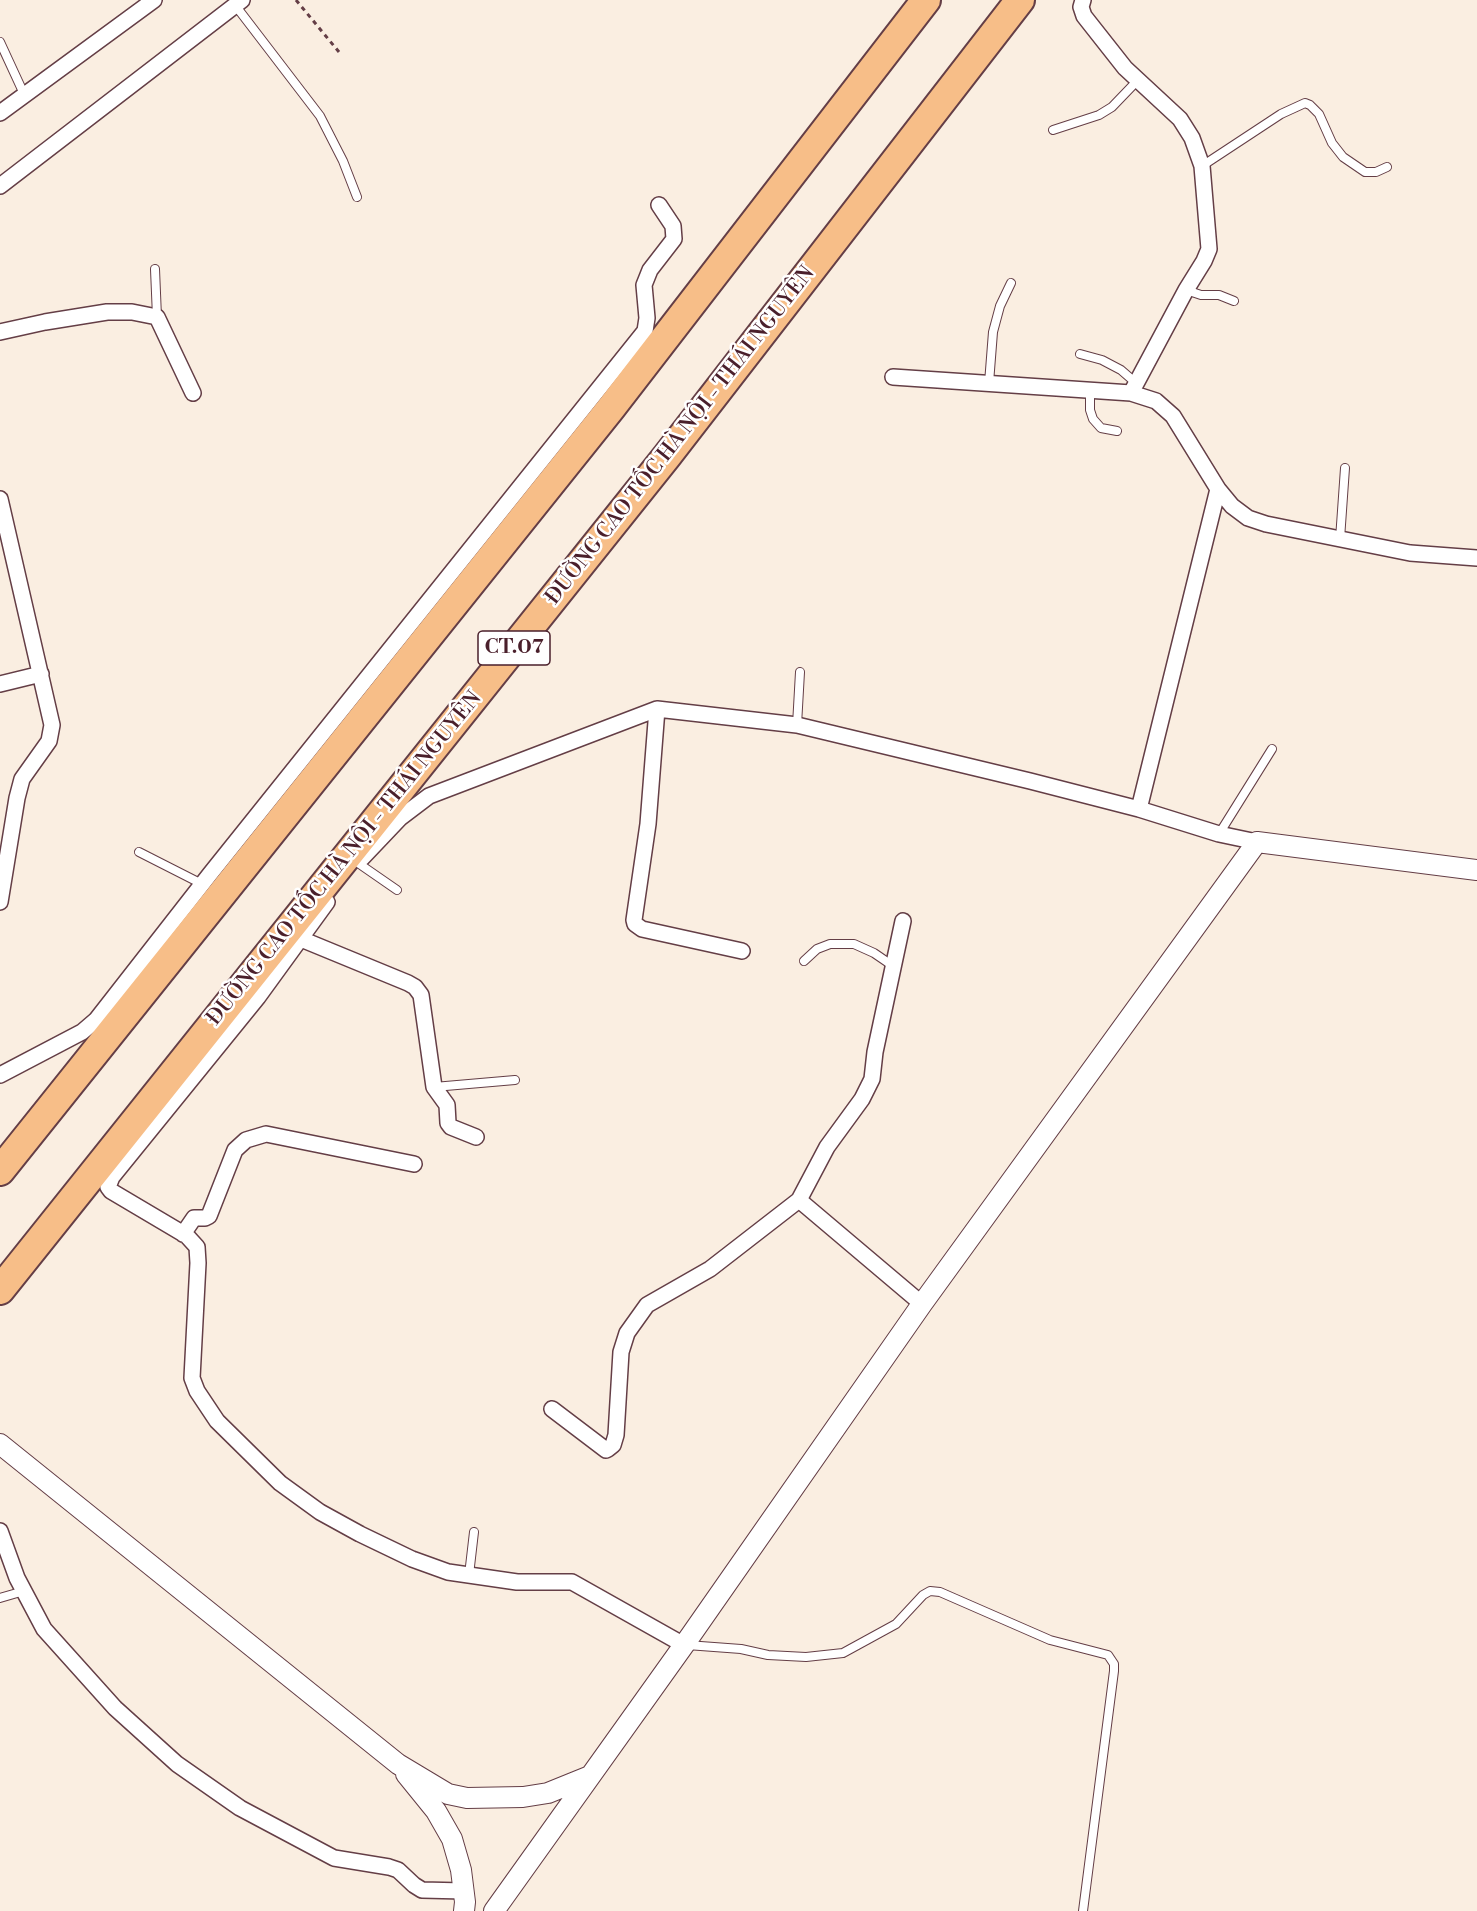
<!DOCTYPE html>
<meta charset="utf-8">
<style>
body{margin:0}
canvas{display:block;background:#faeee1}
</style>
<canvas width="1477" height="1911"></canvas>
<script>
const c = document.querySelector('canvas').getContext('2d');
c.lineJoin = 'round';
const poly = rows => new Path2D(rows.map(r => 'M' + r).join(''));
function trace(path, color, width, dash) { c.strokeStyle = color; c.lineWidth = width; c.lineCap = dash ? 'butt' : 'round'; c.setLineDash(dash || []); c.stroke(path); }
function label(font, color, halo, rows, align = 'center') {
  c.font = font + ' "Libre Bodoni",serif'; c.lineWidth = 5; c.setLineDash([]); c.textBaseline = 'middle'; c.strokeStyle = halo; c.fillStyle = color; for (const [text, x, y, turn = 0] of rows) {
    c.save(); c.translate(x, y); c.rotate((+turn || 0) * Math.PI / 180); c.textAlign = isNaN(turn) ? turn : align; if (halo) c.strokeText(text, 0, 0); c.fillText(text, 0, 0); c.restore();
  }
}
const path = poly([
 [296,0,339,52]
]);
const service = poly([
 [235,5,320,116,343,161,357,197],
 [0,42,24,94],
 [1053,130,1099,115,1112,107,1137,81],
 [1202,166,1281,114,1305,103,1310,105,1319,114,1332,143,1343,157,1365,172,1376,172,1387,167],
 [155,269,157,317],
 [1186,290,1201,295,1219,295,1234,301],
 [1080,354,1102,360,1121,370,1136,383],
 [989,383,993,332,1000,306,1011,283],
 [1090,390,1090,410,1093,419,1101,428,1117,431],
 [1340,539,1345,468],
 [797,725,800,672],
 [1219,834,1272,749],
 [139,852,202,884],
 [358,863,397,890],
 [804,961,817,949,830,944,854,944,874,953,893,966],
 [434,1087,515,1080],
 [469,1575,474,1532],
 [0,1598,24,1591],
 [687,1645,741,1649,768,1655,806,1657,843,1653,896,1624,923,1595,930,1591,940,1592,1050,1640,1108,1655,1114,1664,1114,1671,1083,1911]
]);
const minor = poly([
 [1083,0,1081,7,1084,16,1125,68,1180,119,1192,138,1202,166,1209,249,1204,261,1186,290,1131,393],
 [0,113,154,0],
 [0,186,242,0],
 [0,332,45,322,107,312,132,312,157,317,193,393],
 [893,377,1131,393,1156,401,1173,416,1218,489,1232,506,1248,518,1266,524,1410,553,1477,558],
 [0,499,52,725,49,741,22,779,17,798,0,902],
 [0,684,41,674],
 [657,709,648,824,634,920,635,924,642,929,742,951],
 [1139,809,1218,489],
 [362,858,400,818,429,796,657,709,797,725,1030,781,1139,809,1219,834,1257,842],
 [327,902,258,997,112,1177,108,1187,111,1191,187,1236,197,1247,198,1263,192,1378,197,1391,217,1421,280,1483,320,1512,360,1534,412,1559,448,1572,517,1582,572,1582,684,1645],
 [301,939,408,983,415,987,421,995,434,1087,447,1105,448,1123,451,1127,476,1137],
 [0,1075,82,1032,96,1020,210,874,645,331,647,318,644,285,650,270,674,239,673,226,659,205],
 [799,1200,922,1304],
 [183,1234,194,1218,205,1218,209,1216,235,1150,246,1140,266,1134,414,1164],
 [552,1409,606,1450,608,1449,613,1445,616,1435,621,1352,627,1333,647,1305,710,1269,799,1200,827,1147,862,1099,872,1079,875,1052,903,921],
 [0,1531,17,1578,44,1629,115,1708,177,1764,240,1808,334,1858,389,1867,398,1870,414,1885,422,1890,464,1891]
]);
const tertiary = poly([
 [0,1444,398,1764,448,1794,467,1798,523,1797,548,1793,590,1776],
 [406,1774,436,1811,452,1839,461,1870,465,1902,464,1911],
 [494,1911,684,1645,922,1304,1257,842,1477,870]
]);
const motorway = poly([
 [0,1171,611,408,926,0],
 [0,1290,667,456,1020,0]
]);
const shields = [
 [514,648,72]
];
const shieldNames = [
 ["CT.07",514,648]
];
const streetNames = [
 ["ĐƯỜNG CAO TỐC HÀ NỘI - THÁI NGUYÊN",681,436,-52],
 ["ĐƯỜNG CAO TỐC HÀ NỘI - THÁI NGUYÊN",345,859,-51]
];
trace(service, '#643e46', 10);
trace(minor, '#643e46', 18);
trace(tertiary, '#643e46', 22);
trace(motorway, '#643e46', 32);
trace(path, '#643e46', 3, [4.5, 4.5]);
trace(service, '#fff', 8);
trace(minor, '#fff', 15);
trace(tertiary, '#fff', 20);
trace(motorway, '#f7be88', 28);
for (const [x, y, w] of shields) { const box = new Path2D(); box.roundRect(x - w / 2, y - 17, w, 34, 4.5); c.fillStyle = '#fff'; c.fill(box); trace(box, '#4a1f2b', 1.5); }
label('bold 20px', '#4a1f2b', null, shieldNames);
label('21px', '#4a1f2b', '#fff', streetNames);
</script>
